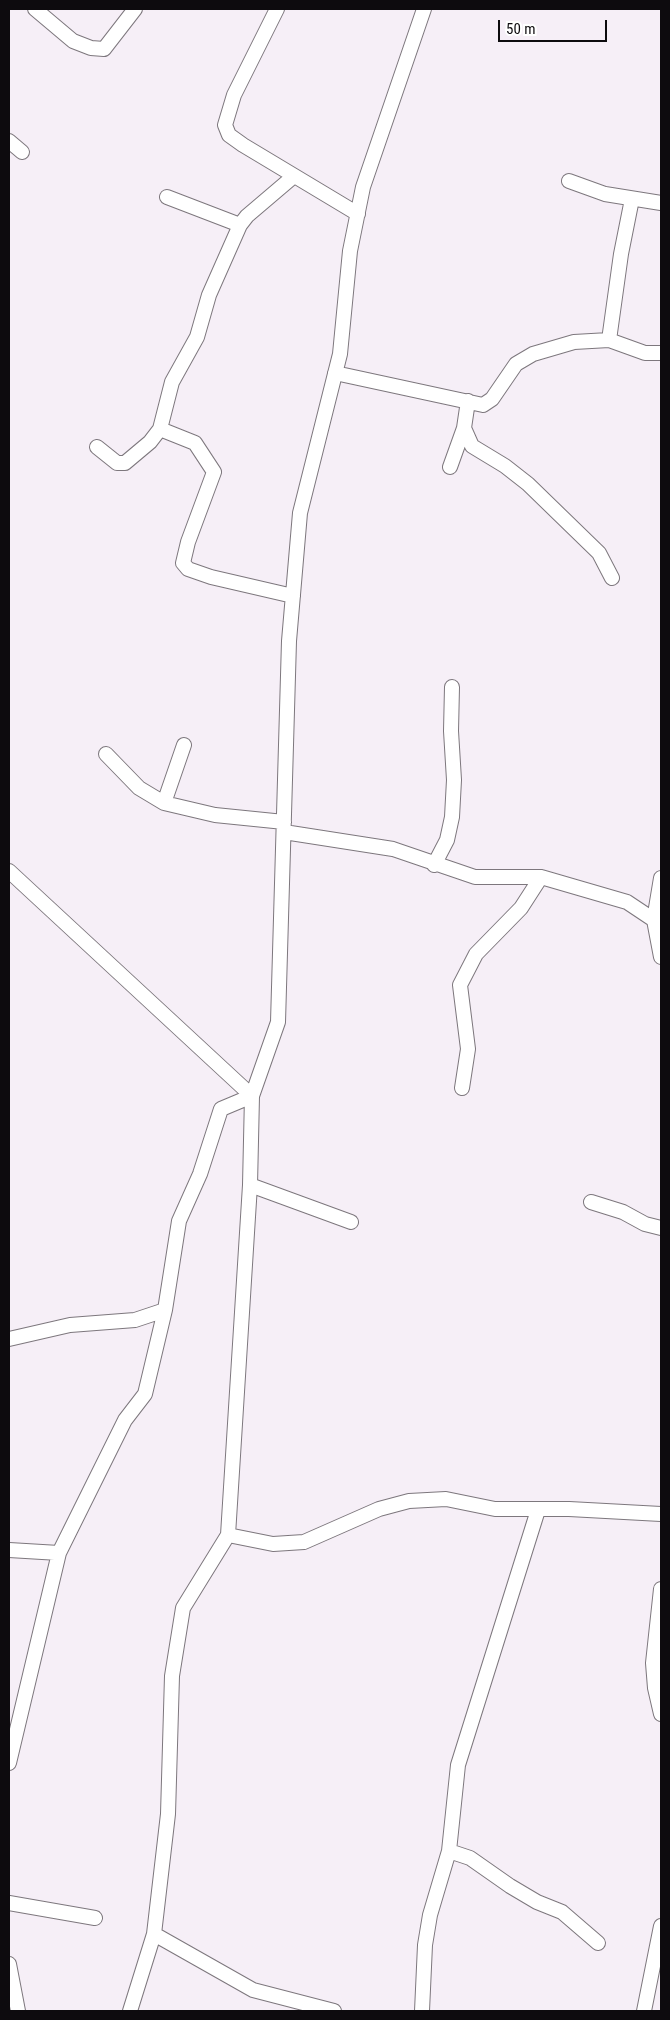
<!DOCTYPE html>
<style>
body{margin:0}
#map{position:relative;width:670px;height:2020px;overflow:hidden;background:#f6eff7;font-family:"Roboto Condensed",sans-serif}
canvas{display:block}
.frame{position:absolute;inset:0;border:10px solid #0d0b0e;pointer-events:none}
.scale{position:absolute;left:498px;top:20px;width:109px;height:22px;box-sizing:border-box;border:2px solid #0d0b0e;border-top:0;padding-left:6px;font-size:15px;line-height:18px;white-space:nowrap;color:#0d0b0e;-webkit-text-stroke:4px #fff;paint-order:stroke}
</style>
<div id="map">
<canvas width="670" height="2020"></canvas>
<div class="frame"></div>
<div class="scale">50 m</div>
</div>
<script>
const c = document.querySelector('canvas').getContext('2d');
c.lineJoin = 'round';
const poly = rows => new Path2D(rows.map(r => 'M' + r).join(''));
function trace(path, color, width, dash) { c.strokeStyle = color; c.lineWidth = width; c.lineCap = dash ? 'butt' : 'round'; c.setLineDash(dash || []); c.stroke(path); }
const minor = poly([
 [35,9,73,41,91,48,104,49,135,9],
 [277,9,234,95,225,125,229,135,243,145,358,214],
 [9,141,22,152],
 [569,181,605,194,661,203],
 [167,197,240,225],
 [609,340,621,254,632,199],
 [335,373,483,405,492,399,516,364,533,354,574,342,609,340,645,353,661,353],
 [464,428,472,446,505,466,528,484,599,553,612,578],
 [160,429,195,443,214,472,188,542,183,563,188,569,211,577,293,596],
 [97,447,117,463,125,463,150,442,160,429,172,382,197,337,209,295,240,225,247,216,294,176],
 [450,467,464,428,468,401],
 [106,754,139,788,164,803,215,815,284,822],
 [164,803,184,745],
 [284,832,393,849,475,877,541,877,627,902,654,920,661,957],
 [434,865,447,840,452,817,454,780,451,731,452,687],
 [9,871,252,1096,221,1109,200,1174,179,1221,165,1310,145,1394,125,1420,59,1553,9,1763],
 [654,920,661,878],
 [462,1088,468,1049,460,985,476,954,521,908,541,877],
 [250,1185,351,1222],
 [591,1202,623,1212,645,1224,661,1228],
 [9,1339,70,1325,135,1320,165,1310],
 [228,1535,273,1544,304,1542,379,1509,409,1501,446,1499,495,1509,569,1509,661,1514],
 [9,1550,59,1553],
 [661,1589,653,1663,655,1688,661,1714],
 [449,1851,470,1858,510,1886,537,1902,562,1912,598,1943],
 [9,1903,95,1918],
 [154,1934,253,1990,334,2011],
 [9,1964,18,2011],
 [130,2011,154,1934,168,1814,172,1676,183,1608,228,1535,250,1185,252,1096,278,1022,289,641,300,513,340,354,350,251,363,187,424,9],
 [422,2011,425,1945,430,1915,449,1851,458,1765,538,1510],
 [644,2011,661,1926]
]);
trace(minor, '#7d777d', 16);
trace(minor, '#fff', 14);
</script>
